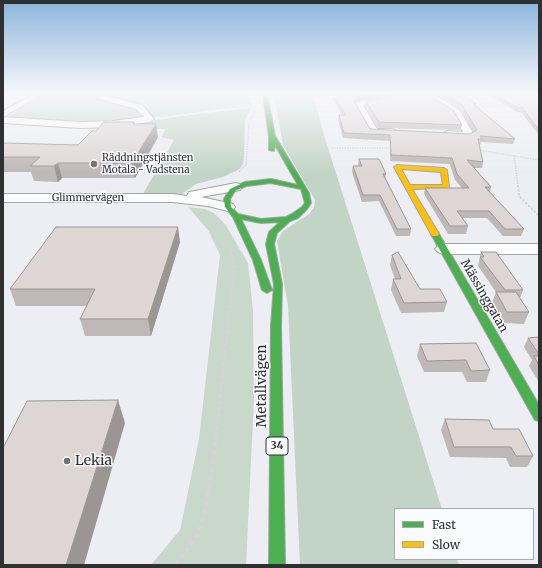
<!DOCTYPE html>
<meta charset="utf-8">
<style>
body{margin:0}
#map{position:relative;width:542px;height:568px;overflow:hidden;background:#edeef3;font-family:Merriweather,serif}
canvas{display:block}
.frame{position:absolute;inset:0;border:4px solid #303033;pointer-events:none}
.legend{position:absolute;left:394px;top:508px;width:140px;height:52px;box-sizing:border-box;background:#fafbfe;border:1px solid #a9aaad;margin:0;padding:5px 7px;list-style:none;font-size:12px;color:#303033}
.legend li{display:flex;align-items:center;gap:8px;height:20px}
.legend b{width:20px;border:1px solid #a9aaad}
</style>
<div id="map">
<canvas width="542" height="568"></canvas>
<div class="frame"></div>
<ul class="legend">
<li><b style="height:5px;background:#4caf50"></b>Fast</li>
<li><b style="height:5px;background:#ffc107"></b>Slow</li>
</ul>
</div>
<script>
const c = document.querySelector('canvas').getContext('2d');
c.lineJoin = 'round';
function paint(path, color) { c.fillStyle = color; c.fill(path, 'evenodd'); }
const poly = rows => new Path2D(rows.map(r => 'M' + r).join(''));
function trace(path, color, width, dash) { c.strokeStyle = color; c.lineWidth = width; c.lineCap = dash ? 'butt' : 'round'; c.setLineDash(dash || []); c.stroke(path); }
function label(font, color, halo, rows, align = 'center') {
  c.font = font + ' Merriweather,serif'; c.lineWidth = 3; c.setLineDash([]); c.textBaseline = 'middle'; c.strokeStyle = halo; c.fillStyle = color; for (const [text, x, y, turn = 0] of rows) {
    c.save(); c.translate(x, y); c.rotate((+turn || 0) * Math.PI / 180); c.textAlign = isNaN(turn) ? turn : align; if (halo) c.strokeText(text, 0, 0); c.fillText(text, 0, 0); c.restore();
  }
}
const green = poly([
 [188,207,205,209,214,213,225,224,248,263,253,311,254,399,246,565,151,565,180,530,199,439,220,255,208,230]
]);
const forest = poly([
 [46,94,247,94,252,105,237,105,184,114,101,123,13,119,7,117],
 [274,94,343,94,314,98,324,135,442,509,395,509,395,559,457,559,459,565,300,565,288,306,277,241,283,231,309,214,314,207,315,200,283,145],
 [251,108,245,120,244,158,243,164,240,169,223,177,196,184,182,194,143,194,174,140,161,137,166,129,109,129,124,125,197,114]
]);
const pathFar4 = poly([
 [474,106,509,105],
 [160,117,238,106,254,106],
 [332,148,392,148],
 [478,150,539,160],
 [514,155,518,186],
 [239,172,246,165,249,123,255,110]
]);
const pathFar3 = poly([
 [518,185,519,196,539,216],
 [207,215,220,222],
 [231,246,232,251]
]);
const pathFar2 = poly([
 [227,333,234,273,231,250]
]);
const pathFar1 = poly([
 [216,437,227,332]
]);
const path = poly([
 [175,565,197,536,204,515,212,471,216,436]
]);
const street = poly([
 [34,94,43,94,3,117,3,111,34,94],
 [402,94,418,94,414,96,363,105,377,129,393,129,398,132,393,135,371,134,355,105,356,103,361,101,402,94],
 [421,94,430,94,446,101,460,111,474,135,472,137,444,136,442,134,447,131,463,132,453,114,421,94],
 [99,95,102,95,142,105,154,119,150,122,113,127,81,128,3,123,3,117,81,122,113,121,144,117,136,109,99,99,99,95],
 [236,183,240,184,242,187,240,190,201,197,233,204,235,207,233,210,228,211,208,206,173,202,3,202,3,194,173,194,187,196,189,192,236,183],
 [443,244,539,244,539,254,443,254,438,252,435,249,438,246,443,244]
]);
const fast = poly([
 [263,94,267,94,275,136,309,193,311,203,307,209,298,218,290,221,277,233,274,244,282,284,281,326,285,565,269,565,271,326,274,284,266,244,269,232,280,222,261,223,241,219,261,260,272,290,267,293,262,290,253,260,233,217,225,207,224,199,230,189,245,182,271,179,298,185,275,145,274,151,269,150,269,136,263,94],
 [271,183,301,189,305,203,302,207,292,214,286,217,261,219,238,214,231,207,230,199,235,191,246,186,271,183],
 [432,232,438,232,439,234,539,405,539,421,535,420,431,234,432,232]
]);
const slow = poly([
 [397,165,444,168,447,170,449,188,412,189,439,234,438,236,432,236,431,234,394,167,397,165],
 [401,169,441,172,443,185,410,185,401,169]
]);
const wall = poly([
 [336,94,395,94,361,100,355,102,370,129,470,134,473,132,461,110,447,100,433,94,463,94,476,104,475,105,515,139,513,144,481,142,480,145,479,145,483,162,482,168,474,168,491,187,490,192,524,229,521,236,503,236,487,218,462,218,468,226,466,234,448,234,424,194,425,188,462,188,455,180,450,164,390,161,390,141,343,138,338,120,339,115,342,115,333,100,333,95,338,95],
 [486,94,511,94,517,96,519,95,517,94,539,94,539,135,534,129,521,112,517,112],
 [366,101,462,125,460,130,378,128,365,106],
 [134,122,135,124,158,137,135,178,62,178,58,182,34,181,31,172,3,172,3,144,78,145,96,131],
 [359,159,386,174,385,178,411,229,410,236,396,236,379,201,362,202,352,172,353,166,359,166,358,165],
 [180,242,151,336,85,336,80,319,87,306,16,306,10,289],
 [481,252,523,290,520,298,529,312,524,324,503,323,492,303,496,292,478,266],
 [392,255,420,289,447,302,444,312,401,313,391,290,393,279,395,279,390,265],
 [539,337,539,382,529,366,532,360,524,347,528,338],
 [476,343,490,370,486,382,467,382,462,372,424,372,417,356,420,344],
 [445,419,493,429,533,456,527,467,510,467,506,458,450,457,441,430]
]);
const shadedWall = poly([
 [367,94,395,94,361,100,355,102,354,101,355,97,361,95],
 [156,124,158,137,135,178,132,163],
 [58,163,62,178,58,182,54,166],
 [178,227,180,242,151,336,148,319],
 [118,400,125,423,84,565,66,565]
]);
const building = poly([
 [341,94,367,94,361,95,355,97,354,101,370,129,470,134,477,130,462,105,448,95,445,94,463,94,476,104,473,104,515,139,480,136,482,139,478,139,483,162,467,160,491,187,485,187,524,229,505,229,489,211,457,211,468,226,450,226,425,188,469,188,457,174,452,158,391,155,390,135,344,133,339,115,346,115,333,95,342,95,341,94],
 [409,94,427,94,453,110,462,125,379,122,366,101,409,94],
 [494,94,511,94,517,96,522,94,539,94,539,129,535,125,522,107,518,108,494,94],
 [104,122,134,122,133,124,156,124,132,163,58,163,54,166,30,166,40,157,3,157,3,144,4,143,78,145,92,131,96,131,104,122],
 [359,159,379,159,386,174,383,174,411,229,397,229,380,195,363,195,353,166,362,166,359,159],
 [56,227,178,227,148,319,80,319,95,289,10,289,56,227],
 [398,252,420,289,440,289,447,302,404,303,393,279,401,279,392,255,398,252],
 [481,252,496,252,523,290,505,290,480,257,484,257,481,252],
 [496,292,516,292,529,312,507,312,496,292],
 [539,337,539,354,528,338,539,337],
 [476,343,490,370,471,371,466,360,427,361,420,344,476,343],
 [534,356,539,356,539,365,534,356],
 [118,400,66,565,3,565,3,448,27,401,118,400],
 [445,419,489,420,493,429,519,429,533,456,516,456,511,447,454,447,445,419]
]);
const markers = [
 [94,164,4,"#727276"],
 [67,461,4,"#727276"]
];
const farPoinames = [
 ["Räddningstjänsten",102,158],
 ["Motala - Vadstena",102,170]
];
const farStreetnames = [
 ["Glimmervägen",88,198]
];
const shields = [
 [277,446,22]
];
const shieldNames = [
 ["34",277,446]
];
const streetNames = [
 ["Mässinggatan",484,296,60]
];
const nearStreetnames = [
 ["Metallvägen",262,386,-90]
];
const nearPoinames = [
 ["Lekia",75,461]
];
paint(green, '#c8d8cb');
paint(forest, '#c2d4c6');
trace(street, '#a2a3a6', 2);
trace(fast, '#a2a3a6', 2);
trace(slow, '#a2a3a6', 2);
trace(pathFar4, '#d4d4d5', 1.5, [1.5, 1]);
trace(pathFar3, '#d4d4d5', 2, [2.5, 1.5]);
trace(pathFar2, '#d4d4d5', 2.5, [3, 2]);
trace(pathFar1, '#d4d4d5', 3, [4, 2.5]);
trace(path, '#d4d4d5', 4, [5, 3.5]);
paint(street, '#fcfcfd');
paint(fast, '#4caf50');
paint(slow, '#ffc107');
paint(wall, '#beb8b6');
paint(shadedWall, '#9b9694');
paint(building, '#ddd6d4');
trace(building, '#9b9694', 1);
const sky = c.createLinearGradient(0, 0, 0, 173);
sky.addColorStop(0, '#8cb4dc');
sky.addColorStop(0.54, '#f7f7fa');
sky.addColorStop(1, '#f7f7fa00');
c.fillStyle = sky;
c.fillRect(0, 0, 542, 173);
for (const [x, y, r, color] of markers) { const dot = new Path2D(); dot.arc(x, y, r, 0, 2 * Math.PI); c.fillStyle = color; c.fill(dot); trace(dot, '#fafbfe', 1.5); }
label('10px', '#303033', '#fafbfe', farPoinames, 'left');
label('10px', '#303033', '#fafbfe', farStreetnames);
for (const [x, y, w] of shields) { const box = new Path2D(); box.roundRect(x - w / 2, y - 9, w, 18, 3); c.fillStyle = '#fafbfe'; c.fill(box); trace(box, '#303033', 1); }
label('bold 11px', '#303033', null, shieldNames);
label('12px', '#303033', '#fafbfe', streetNames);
label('14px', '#303033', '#fafbfe', nearStreetnames);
label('14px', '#303033', '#fafbfe', nearPoinames, 'left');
</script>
